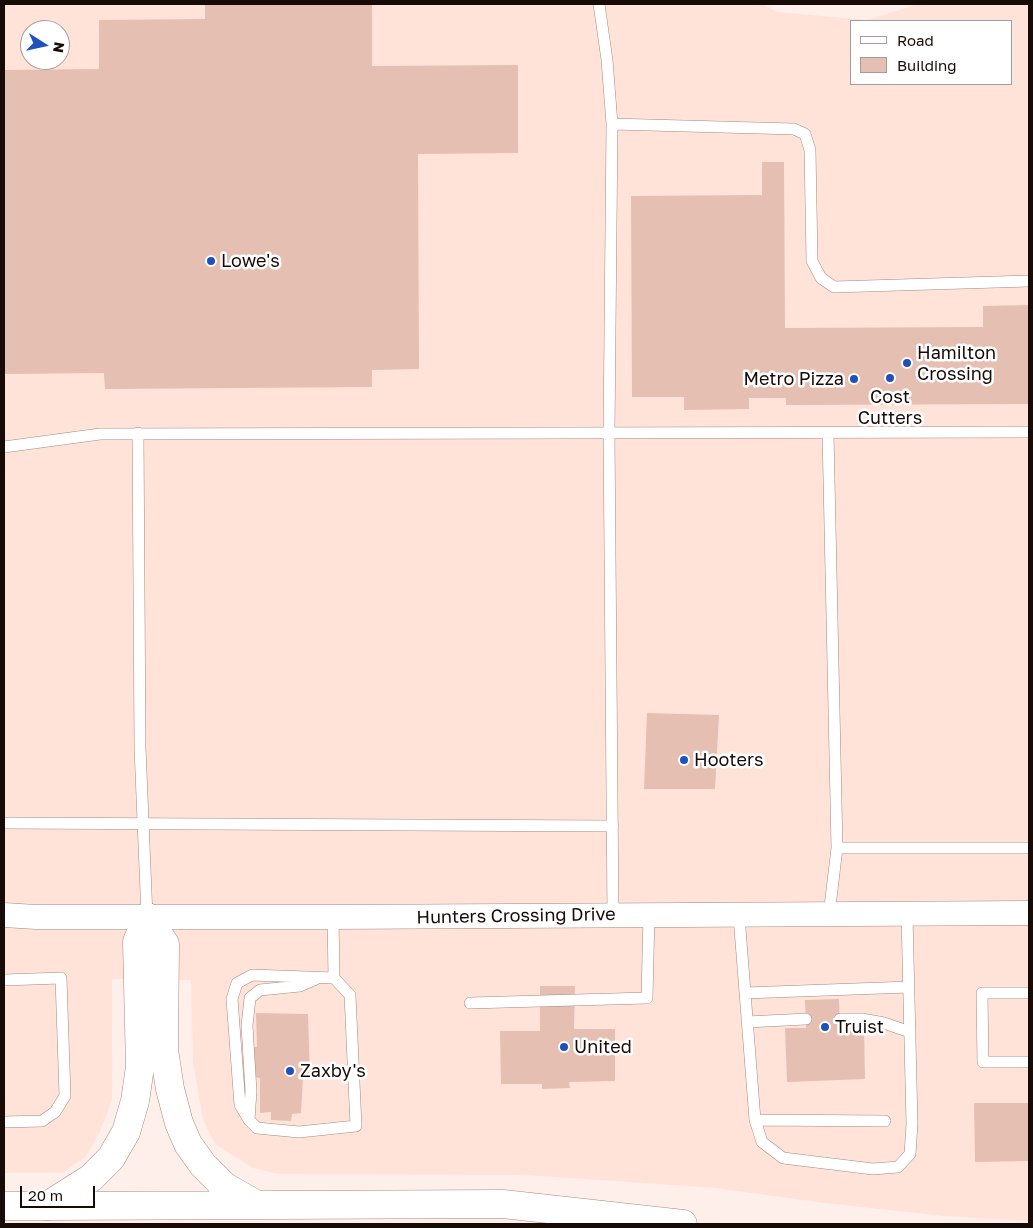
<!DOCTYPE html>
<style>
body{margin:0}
#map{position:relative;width:1033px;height:1228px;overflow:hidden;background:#ffefea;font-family:"Golos Text",sans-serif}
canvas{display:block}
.frame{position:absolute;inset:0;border:5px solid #170b07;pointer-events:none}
.legend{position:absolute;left:850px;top:20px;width:162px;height:65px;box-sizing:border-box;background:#fff;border:1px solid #a29d9c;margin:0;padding:6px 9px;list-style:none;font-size:15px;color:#170b07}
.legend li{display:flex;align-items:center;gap:10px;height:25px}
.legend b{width:25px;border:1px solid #a29d9c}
.north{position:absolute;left:20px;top:20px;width:50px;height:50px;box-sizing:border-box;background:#fff;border:1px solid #a29d9c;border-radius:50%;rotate:100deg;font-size:14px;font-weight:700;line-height:20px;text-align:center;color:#170b07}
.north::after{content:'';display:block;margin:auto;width:18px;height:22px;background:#1d51be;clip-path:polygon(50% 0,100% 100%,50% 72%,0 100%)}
.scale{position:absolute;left:20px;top:1186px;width:75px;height:22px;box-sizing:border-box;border:2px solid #170b07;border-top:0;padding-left:6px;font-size:15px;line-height:18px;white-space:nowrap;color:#170b07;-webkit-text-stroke:4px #fff;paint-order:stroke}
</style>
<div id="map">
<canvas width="1033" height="1228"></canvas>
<div class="frame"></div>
<ul class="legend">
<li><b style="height:6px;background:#fff"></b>Road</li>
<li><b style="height:14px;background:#e4bfb2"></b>Building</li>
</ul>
<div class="north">N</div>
<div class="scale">20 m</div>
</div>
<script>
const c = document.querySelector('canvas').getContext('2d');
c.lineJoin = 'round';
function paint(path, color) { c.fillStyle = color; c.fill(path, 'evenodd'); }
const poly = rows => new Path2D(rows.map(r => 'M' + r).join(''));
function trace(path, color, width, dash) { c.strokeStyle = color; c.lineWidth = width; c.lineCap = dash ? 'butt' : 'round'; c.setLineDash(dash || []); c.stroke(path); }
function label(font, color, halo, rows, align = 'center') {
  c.font = font + ' "Golos Text",sans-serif'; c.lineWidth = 5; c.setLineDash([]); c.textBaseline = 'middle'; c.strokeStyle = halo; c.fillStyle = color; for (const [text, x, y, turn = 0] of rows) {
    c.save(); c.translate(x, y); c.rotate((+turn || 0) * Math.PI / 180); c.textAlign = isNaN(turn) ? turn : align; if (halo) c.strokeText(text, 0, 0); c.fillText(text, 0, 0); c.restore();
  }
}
const built = poly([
 [4,4,763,4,777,12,867,20,918,4,1029,4,1029,1221,944,1216,825,1203,715,1188,527,1175,278,1174,253,1168,215,1144,203,1120,193,1062,191,980,112,979,112,1100,98,1136,86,1156,63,1173,4,1173],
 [852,21,1012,21,1012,84,852,84],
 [30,30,60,30,60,60,30,60]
]);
const building = poly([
 [205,4,372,4,372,66,518,65,518,153,418,154,419,369,372,370,372,387,105,389,104,373,4,374,4,70,99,69,99,20,205,19],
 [762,162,784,162,785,328,983,327,983,306,1029,305,1029,404,786,405,786,398,749,398,749,409,684,410,684,397,632,397,631,196,762,195],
 [647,713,719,715,715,789,644,789],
 [540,986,575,986,574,1029,615,1029,615,1081,569,1082,570,1088,542,1089,542,1084,501,1084,500,1031,540,1031],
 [839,999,840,1027,864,1027,865,1079,787,1082,785,1028,806,1028,805,1000],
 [256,1013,308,1014,310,1077,303,1078,301,1113,292,1114,291,1121,271,1120,271,1112,260,1113,260,1078,252,1077,251,1047,257,1047],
 [974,1103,1029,1103,1029,1161,975,1162]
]);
const service = poly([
 [599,4,607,60,612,124,609,433,613,915],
 [612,124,794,129,805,134,810,150,812,261,821,278,834,287,1029,281],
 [138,433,140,748,147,917],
 [828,433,837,848,829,915],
 [4,447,100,434,1029,432],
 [4,823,613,826],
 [837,848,1029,848],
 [739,916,755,1120,885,1121],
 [333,917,334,978,350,995,356,1126,299,1132,257,1128,249,1120,240,1105,232,999,237,983,252,975,334,978],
 [4,980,61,978,65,1096,55,1112,42,1121,4,1122],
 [745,993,909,987],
 [1029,993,982,993,983,1062,1029,1062],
 [470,1003,647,998,649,915],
 [840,1019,862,1019,884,1023,910,1032],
 [747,1022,806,1019],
 [249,1120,251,1091,247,1026,250,998,260,990,300,986,316,979],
 [755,1120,762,1142,783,1158,873,1169,898,1167,910,1154,912,1124,907,915]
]);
const minor = poly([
 [4,915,36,917,333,917,1029,913]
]);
const secondary = poly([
 [4,1206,47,1206,91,1178,111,1158,126,1132,135,1101,140,1067,137,942,147,917]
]);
const trunk = poly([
 [147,917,165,944,164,1050,170,1089,179,1123,188,1144,203,1165,224,1186,257,1205],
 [47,1206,503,1204,683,1224]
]);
const markers = [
 [211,261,5,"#1d51be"],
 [907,363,5,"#1d51be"],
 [890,378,5,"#1d51be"],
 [854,379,5,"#1d51be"],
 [684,760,5,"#1d51be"],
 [825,1027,5,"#1d51be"],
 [564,1047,5,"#1d51be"],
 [290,1071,5,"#1d51be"]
];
const poiNames = [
 ["Lowe's",221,261],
 ["Hamilton",917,353],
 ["Crossing",917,374],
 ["Metro Pizza",844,379,"right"],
 ["Cost",890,397,"center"],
 ["Cutters",890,418,"center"],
 ["Hooters",694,760],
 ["Truist",835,1027],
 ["United",574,1047],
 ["Zaxby's",300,1071]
];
const streetNames = [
 ["Hunters Crossing Drive",516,916,-1]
];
paint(built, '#ffe3d9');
paint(building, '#e4bfb2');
trace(service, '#aa877b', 12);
trace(minor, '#aa877b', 25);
trace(secondary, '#aa877b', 29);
trace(trunk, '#aa877b', 29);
trace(service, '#fff', 11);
trace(minor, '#fff', 24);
trace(secondary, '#fff', 28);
trace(trunk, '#fff', 28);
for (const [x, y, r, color] of markers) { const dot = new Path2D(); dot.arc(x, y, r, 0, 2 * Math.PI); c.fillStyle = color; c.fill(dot); trace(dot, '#fff', 2); }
label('18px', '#170b07', '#fff', poiNames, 'left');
label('18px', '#170b07', '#fff', streetNames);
</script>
